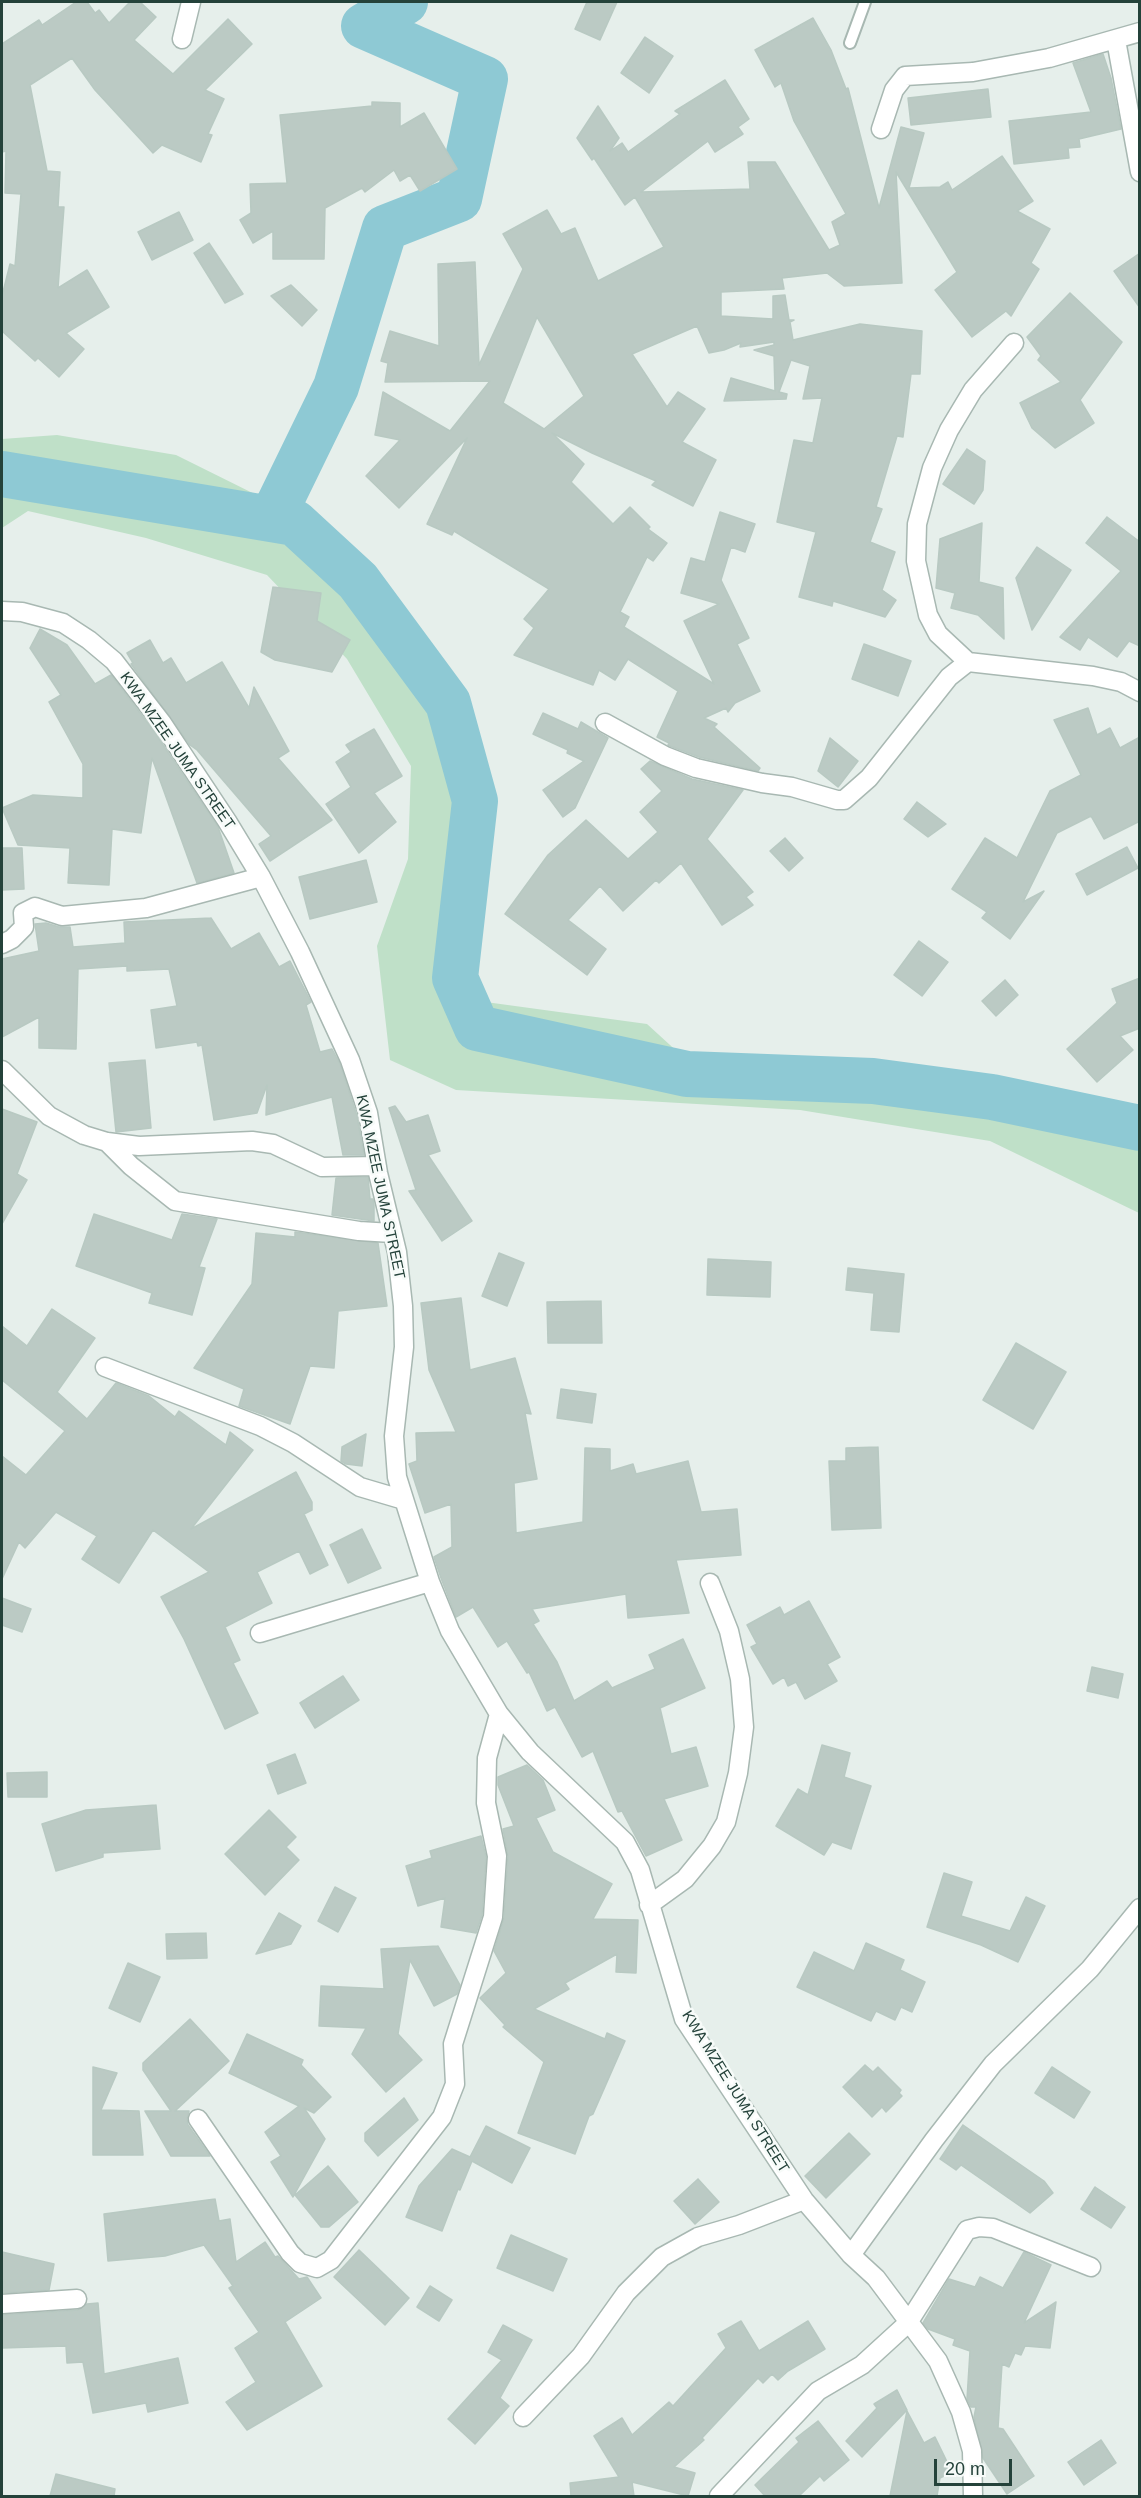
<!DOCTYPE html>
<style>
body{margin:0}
#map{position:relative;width:1141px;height:2498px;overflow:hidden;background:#e6efeb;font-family:Arial,sans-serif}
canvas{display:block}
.frame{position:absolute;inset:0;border:3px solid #24423a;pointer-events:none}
.scale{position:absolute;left:934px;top:2459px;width:78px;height:27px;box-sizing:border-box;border:3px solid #24423a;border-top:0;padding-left:8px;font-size:18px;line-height:21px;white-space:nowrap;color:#24423a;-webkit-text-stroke:4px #f7fbf9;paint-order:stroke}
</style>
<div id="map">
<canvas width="1141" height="2498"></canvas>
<div class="frame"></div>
<div class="scale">20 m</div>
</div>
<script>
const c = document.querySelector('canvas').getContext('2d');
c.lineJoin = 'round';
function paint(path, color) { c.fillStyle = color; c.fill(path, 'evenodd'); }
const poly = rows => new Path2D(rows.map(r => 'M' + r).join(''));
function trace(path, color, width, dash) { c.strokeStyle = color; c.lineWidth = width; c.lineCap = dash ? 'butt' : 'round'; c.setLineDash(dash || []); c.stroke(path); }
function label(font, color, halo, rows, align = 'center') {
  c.font = font + ' Arial,sans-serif'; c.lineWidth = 5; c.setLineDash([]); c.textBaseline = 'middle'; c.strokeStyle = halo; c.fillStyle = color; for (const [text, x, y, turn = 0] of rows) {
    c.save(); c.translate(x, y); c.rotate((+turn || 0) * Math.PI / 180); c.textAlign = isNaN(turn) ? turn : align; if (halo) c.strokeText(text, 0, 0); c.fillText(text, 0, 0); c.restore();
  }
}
const green = poly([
 [57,435,176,455,313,523,395,614,475,782,449,997,647,1024,704,1076,982,1092,1139,1134,1139,1213,990,1141,800,1110,456,1090,390,1060,377,946,408,859,411,766,347,659,267,575,146,538,28,511,2,528,2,439]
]);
const river = poly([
 [2,474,295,523,358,581,448,703,475,801,455,978,477,1028,687,1074,873,1081,992,1097,1140,1128],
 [278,506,336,387,385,228,459,199,485,79,364,26,405,2]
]);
const building = poly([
 [76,2,87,2,95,13,99,10,109,23,130,2,140,2,156,17,134,40,173,74,228,19,252,44,205,90,224,99,208,134,212,135,201,162,162,145,153,153,95,90,72,58,30,85,47,171,60,172,58,207,64,207,58,288,87,270,109,307,66,333,84,349,59,377,38,358,35,361,2,331,2,296,10,264,15,266,21,194,5,193,6,151,2,152,2,44,39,20,42,25,76,2],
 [587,2,617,2,600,40,575,29,587,2],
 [813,18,831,50,846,89,848,88,879,208,901,127,924,133,909,188,940,187,948,182,952,190,1002,156,1033,201,1017,211,1050,229,1031,263,1039,269,1011,316,1006,311,972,337,935,290,957,272,896,172,902,283,844,286,827,273,782,278,784,289,721,292,721,316,773,319,773,296,785,295,789,320,794,320,790,322,793,340,860,324,922,331,920,374,911,374,903,437,897,436,876,507,882,509,870,542,895,552,882,590,896,600,885,617,833,601,832,606,799,597,816,532,777,522,794,440,813,443,822,398,803,399,810,366,791,360,779,392,787,394,786,399,724,401,731,378,775,391,774,356,754,350,774,345,774,342,740,347,741,343,724,350,709,353,697,326,632,354,667,407,678,392,705,409,682,442,716,460,693,506,652,485,656,481,592,453,552,433,584,464,571,482,613,524,630,507,650,527,648,529,667,543,653,561,647,557,620,612,629,617,624,627,714,684,684,621,719,604,681,593,691,558,705,562,720,512,755,524,745,552,731,547,721,580,749,638,737,644,760,691,735,703,728,712,726,708,704,718,717,724,714,727,760,768,758,771,699,757,670,746,668,745,669,743,657,737,678,691,628,659,615,680,599,670,593,685,514,655,534,628,524,619,549,589,454,531,452,535,427,524,467,438,399,508,366,476,400,440,375,435,383,392,450,431,490,381,385,382,388,363,381,361,390,331,439,346,438,264,475,262,479,365,523,269,503,234,547,210,561,234,575,228,598,281,664,247,635,197,625,205,594,158,592,160,577,138,598,106,619,138,610,151,622,143,628,152,680,114,675,111,725,80,749,119,738,127,743,134,715,152,708,141,641,192,750,189,748,162,775,162,829,250,840,245,832,222,846,214,794,121,781,83,775,87,755,50,813,18],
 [537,317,584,396,544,429,503,403,537,317],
 [645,37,673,56,649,93,621,73,645,37],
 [1103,54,1111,78,1121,129,1079,139,1080,147,1068,148,1069,158,1014,164,1009,121,1091,112,1073,63,1103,54],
 [988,89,991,117,911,125,908,98,988,89],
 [372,102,400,103,400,127,424,113,457,169,420,191,410,175,400,181,394,170,365,192,362,188,325,208,324,259,273,259,273,231,253,243,240,220,251,213,250,184,287,183,280,115,372,106,372,102],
 [179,212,193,240,152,260,138,232,179,212],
 [209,243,243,294,225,303,194,253,209,243],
 [1140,253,1140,308,1114,271,1140,253],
 [291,285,317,310,302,326,271,296,291,285],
 [1070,293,1122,342,1080,400,1094,423,1055,448,1032,428,1020,403,1061,382,1038,360,1041,356,1027,337,1070,293],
 [967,449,985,461,983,490,974,504,943,484,967,449],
 [1107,517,1140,542,1140,646,1129,641,1117,657,1088,637,1080,650,1060,637,1121,571,1086,543,1107,517],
 [982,523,979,582,1003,588,1004,639,978,615,951,608,955,593,936,588,940,539,982,523],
 [1037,547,1071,570,1032,630,1016,578,1037,547],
 [273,587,321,593,317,621,350,640,332,672,275,660,261,652,273,587],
 [40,629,67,645,95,684,111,675,153,730,218,827,234,873,197,883,152,758,141,833,112,829,109,885,68,883,70,848,18,845,2,808,33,795,83,798,83,764,49,702,61,695,30,648,40,629],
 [150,640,163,663,171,658,186,683,222,662,249,708,254,687,289,751,278,758,332,820,270,861,259,844,271,836,197,750,190,745,131,664,133,663,127,653,150,640],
 [864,644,911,661,898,696,852,679,864,644],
 [1088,708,1097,735,1110,728,1120,748,1140,737,1140,821,1104,839,1091,816,1057,833,1023,902,1044,891,1010,939,982,918,987,912,952,889,985,838,1017,858,1050,791,1081,775,1054,720,1088,708],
 [543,713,578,729,581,722,608,738,575,808,563,817,543,790,584,761,567,753,568,750,533,734,543,713],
 [374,729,402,776,374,793,396,822,359,853,326,804,351,787,336,762,351,752,346,745,374,729],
 [830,738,858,761,838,787,818,771,830,738],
 [650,761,692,779,743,790,707,839,753,892,746,897,753,905,722,925,681,863,659,883,656,880,623,911,600,886,568,920,606,949,587,975,505,914,548,855,586,820,628,859,658,832,640,812,662,791,641,769,650,761],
 [917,802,946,824,928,837,904,819,917,802],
 [785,838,803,858,789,871,770,851,785,838],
 [1127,847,1138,868,1087,895,1076,874,1127,847],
 [2,848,22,848,24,889,2,890,2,848],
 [366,860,377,902,310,919,299,877,366,860],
 [211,918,231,949,259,933,279,967,290,961,311,1002,306,1005,320,1052,332,1049,340,1064,357,1116,364,1155,343,1155,332,1097,266,1115,267,1085,257,1113,214,1120,202,1045,198,1046,197,1042,156,1048,151,1010,177,1006,169,969,127,971,127,966,78,969,76,1049,39,1048,39,1017,2,1037,2,959,39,951,35,924,46,923,59,927,70,927,73,947,125,943,124,922,211,918],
 [919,941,948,962,922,996,894,975,919,941],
 [1140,978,1140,1028,1120,1036,1133,1050,1097,1082,1067,1049,1117,1003,1112,989,1140,978],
 [1005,980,1018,995,996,1016,982,1001,1005,980],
 [145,1060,151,1128,116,1132,109,1063,145,1060],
 [395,1106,406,1122,428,1115,440,1151,428,1155,472,1221,442,1241,409,1191,416,1190,389,1108,395,1106],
 [2,1109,37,1122,17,1174,27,1180,2,1224,2,1109],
 [368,1177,370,1199,373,1199,374,1205,374,1221,332,1215,336,1178,368,1177],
 [94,1214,172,1240,182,1214,217,1219,199,1267,205,1268,192,1315,149,1303,152,1293,76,1266,94,1214],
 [295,1232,378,1243,387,1306,338,1311,334,1368,310,1366,290,1424,239,1406,244,1389,194,1368,252,1284,256,1233,295,1237,295,1232],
 [499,1253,524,1263,507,1306,482,1296,499,1253],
 [708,1259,771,1262,770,1297,707,1295,708,1259],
 [848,1268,904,1274,899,1332,871,1330,874,1293,846,1290,848,1268],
 [461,1298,470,1370,515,1358,531,1414,525,1413,537,1479,514,1483,516,1533,583,1522,585,1448,610,1449,610,1471,633,1464,636,1474,688,1461,701,1512,737,1509,741,1555,676,1560,689,1613,628,1618,626,1594,532,1609,539,1621,533,1624,557,1662,574,1701,607,1681,612,1688,655,1669,649,1655,683,1639,705,1688,660,1708,671,1754,696,1747,708,1786,664,1799,682,1840,646,1856,622,1811,618,1812,593,1751,582,1757,555,1707,547,1711,529,1672,527,1673,507,1641,498,1647,473,1607,456,1617,441,1578,434,1557,452,1547,451,1504,425,1513,409,1464,417,1461,416,1433,456,1432,429,1370,421,1303,461,1298],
 [601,1301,602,1343,548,1343,547,1302,601,1301],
 [52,1309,95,1338,57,1392,87,1419,116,1383,149,1396,175,1417,179,1411,226,1445,230,1432,253,1450,191,1529,296,1472,312,1502,312,1510,304,1514,328,1565,310,1574,299,1551,257,1572,272,1603,225,1627,240,1660,233,1663,258,1713,225,1729,184,1639,161,1597,209,1572,153,1530,119,1583,82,1559,97,1536,56,1512,25,1548,19,1542,2,1579,2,1456,26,1475,65,1431,2,1380,2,1326,27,1346,52,1309],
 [1016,1343,1066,1372,1033,1429,983,1400,1016,1343],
 [561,1389,596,1394,592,1423,557,1418,561,1389],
 [366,1434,362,1466,346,1464,341,1461,342,1447,366,1434],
 [878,1447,881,1528,832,1530,829,1461,846,1461,846,1448,878,1447],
 [362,1529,381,1568,348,1583,330,1545,362,1529],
 [2,1598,31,1609,22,1632,2,1625,2,1598],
 [809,1601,840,1657,827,1664,837,1681,805,1699,796,1682,788,1686,784,1677,773,1684,751,1647,757,1644,747,1625,780,1607,784,1615,809,1601],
 [1092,1667,1123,1674,1118,1698,1087,1691,1092,1667],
 [343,1676,359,1700,315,1728,300,1703,343,1676],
 [822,1745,850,1753,844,1777,871,1786,851,1849,832,1842,824,1855,776,1826,798,1789,808,1795,822,1745],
 [295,1754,306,1783,278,1794,267,1765,295,1754],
 [527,1765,543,1780,555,1810,536,1818,553,1852,612,1884,593,1919,638,1920,636,1973,616,1972,617,1954,565,1983,569,1989,534,2009,605,2039,607,2033,625,2041,593,2114,589,2116,575,2154,518,2133,544,2062,503,2027,505,2025,480,1998,506,1973,494,1951,504,1918,508,1856,503,1829,514,1826,498,1785,498,1777,527,1765],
 [47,1772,47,1797,8,1797,7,1773,47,1772],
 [156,1805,160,1849,103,1853,103,1857,56,1871,42,1824,86,1810,156,1805],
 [269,1810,296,1837,286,1847,299,1860,265,1895,225,1854,269,1810],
 [481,1836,486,1857,482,1915,476,1933,441,1927,445,1898,418,1906,406,1866,432,1858,430,1851,481,1836],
 [944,1873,972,1882,961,1916,1010,1931,1026,1897,1045,1906,1018,1962,981,1945,927,1927,944,1873],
 [335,1887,356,1898,338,1932,318,1921,335,1887],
 [279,1913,301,1926,291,1944,256,1954,279,1913],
 [206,1933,207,1958,167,1959,166,1934,206,1933],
 [866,1943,904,1960,900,1970,925,1982,912,2012,901,2007,895,2020,876,2011,871,2021,797,1987,814,1952,854,1971,866,1943],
 [438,1946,460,1985,457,1994,434,2006,410,1960,398,2034,422,2060,386,2092,352,2054,366,2028,319,2026,321,1986,386,1989,384,1988,381,1949,438,1946],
 [128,1963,160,1977,140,2022,109,2008,128,1963],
 [190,2019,229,2061,175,2111,189,2111,187,2119,188,2125,210,2156,171,2156,145,2111,171,2111,143,2070,143,2063,190,2019],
 [247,2034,303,2060,301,2065,331,2097,314,2113,304,2108,325,2139,293,2197,271,2162,281,2156,265,2132,299,2106,229,2073,247,2034],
 [865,2065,873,2072,878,2067,901,2090,899,2093,902,2096,886,2112,882,2107,872,2117,843,2087,865,2065],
 [93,2067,117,2073,101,2110,139,2111,143,2155,93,2155,93,2067],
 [1052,2067,1090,2092,1074,2118,1035,2093,1052,2067],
 [404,2098,418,2120,378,2156,365,2141,365,2133,404,2098],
 [963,2125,1044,2181,1053,2193,1030,2213,961,2165,956,2170,940,2159,963,2125],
 [486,2126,530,2148,512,2183,472,2161,460,2190,458,2189,442,2231,406,2217,419,2186,452,2149,470,2157,486,2126],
 [849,2133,870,2154,826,2198,805,2176,849,2133],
 [328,2166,358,2202,329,2227,321,2227,295,2195,328,2166],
 [698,2179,719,2202,695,2224,674,2201,698,2179],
 [1095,2187,1125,2207,1111,2228,1081,2209,1095,2187],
 [215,2199,219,2221,230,2219,236,2262,265,2242,275,2257,278,2256,299,2279,307,2277,321,2298,285,2322,322,2386,247,2430,226,2402,256,2382,235,2348,259,2332,229,2288,233,2286,204,2245,165,2256,108,2261,104,2214,215,2199],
 [511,2235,567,2259,553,2291,497,2268,511,2235],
 [359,2250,409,2298,385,2325,334,2277,359,2250],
 [2,2252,54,2264,49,2290,2,2293,2,2252],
 [1024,2252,1051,2265,1024,2323,1056,2302,1050,2348,1025,2346,1021,2355,1015,2353,1009,2367,1002,2364,998,2428,1003,2429,1034,2476,1007,2494,983,2458,974,2417,976,2407,971,2407,967,2399,970,2351,953,2345,955,2339,928,2329,923,2323,949,2279,975,2287,980,2277,1003,2288,1024,2252],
 [430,2286,452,2300,439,2321,417,2307,430,2286],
 [98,2303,104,2374,178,2358,188,2403,148,2412,146,2403,93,2413,83,2362,67,2363,66,2346,2,2348,2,2315,78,2310,87,2304,98,2303],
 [741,2321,759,2351,808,2321,825,2349,788,2371,778,2380,772,2374,763,2383,758,2378,702,2438,704,2440,674,2467,695,2473,688,2496,632,2482,634,2496,571,2496,570,2483,619,2477,594,2436,622,2418,632,2435,669,2402,673,2406,726,2348,718,2334,741,2321],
 [503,2325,532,2340,500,2398,509,2406,475,2444,448,2419,502,2360,488,2352,503,2325],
 [897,2390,907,2410,862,2457,846,2441,877,2408,874,2404,897,2390],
 [907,2411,924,2443,935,2437,952,2472,940,2478,937,2496,890,2496,907,2411],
 [818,2421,849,2460,824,2481,820,2476,799,2496,765,2496,755,2485,799,2442,796,2438,818,2421],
 [1101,2440,1116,2463,1084,2485,1068,2462,1101,2440],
 [56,2474,115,2489,114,2496,50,2496,56,2474]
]);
const lane = poly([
 [850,43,865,2]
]);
const street = poly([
 [182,39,191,2],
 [1116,40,1140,172],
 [881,129,894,90,905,76,973,72,1049,58,1140,32],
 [1014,343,973,390,949,430,932,468,917,524,916,561,928,615,938,634,968,662,1093,676,1121,682,1140,692],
 [2,611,22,612,63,623,89,640,114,661,162,723,227,821,261,877,300,952,350,1060,368,1113,378,1173,397,1252,403,1306,404,1347,394,1436,397,1477,430,1582,450,1631,499,1714,530,1752,625,1842,640,1870,684,2019,804,2200,851,2255,876,2278,938,2361,961,2412,972,2451,973,2496],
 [605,723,665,756,696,768,762,783,792,787,837,800,844,800,869,778,949,677,968,662],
 [2,944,12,939,24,927,23,913,35,907,62,916,146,908,261,877],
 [2,1070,49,1116,84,1135,107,1142,139,1146,252,1141,273,1144,322,1167,377,1166],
 [107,1142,131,1166,175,1201,359,1231,392,1233],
 [105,1367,260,1426,293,1443,360,1487,404,1500],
 [260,1633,430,1582],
 [649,1905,685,1879,712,1846,726,1822,738,1773,744,1727,740,1679,729,1631,710,1583],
 [198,2119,290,2253,300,2263,317,2268,331,2260,442,2117,455,2084,453,2044,493,1917,497,1856,486,1803,487,1758,499,1714],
 [851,2255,934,2140,993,2064,1090,1969,1140,1908],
 [2,2304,77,2299],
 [523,2417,581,2356,626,2293,662,2257,698,2237,739,2225,804,2200],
 [719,2496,818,2391,862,2365,908,2323,967,2230,979,2227,993,2228,1091,2267]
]);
const streetNames = [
 ["KWA MZEE JUMA STREET",177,751,55],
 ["KWA MZEE JUMA STREET",380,1187,78],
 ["KWA MZEE JUMA STREET",735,2092,58]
];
paint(green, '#bfe0c8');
trace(river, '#8ec9d4', 46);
paint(building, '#bbcac4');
trace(building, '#b8c9c2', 1.5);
trace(lane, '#a8b8b2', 14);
trace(street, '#a8b8b2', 21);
trace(lane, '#fff', 10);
trace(street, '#fff', 18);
label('15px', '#24423a', '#f7fbf9', streetNames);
</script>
